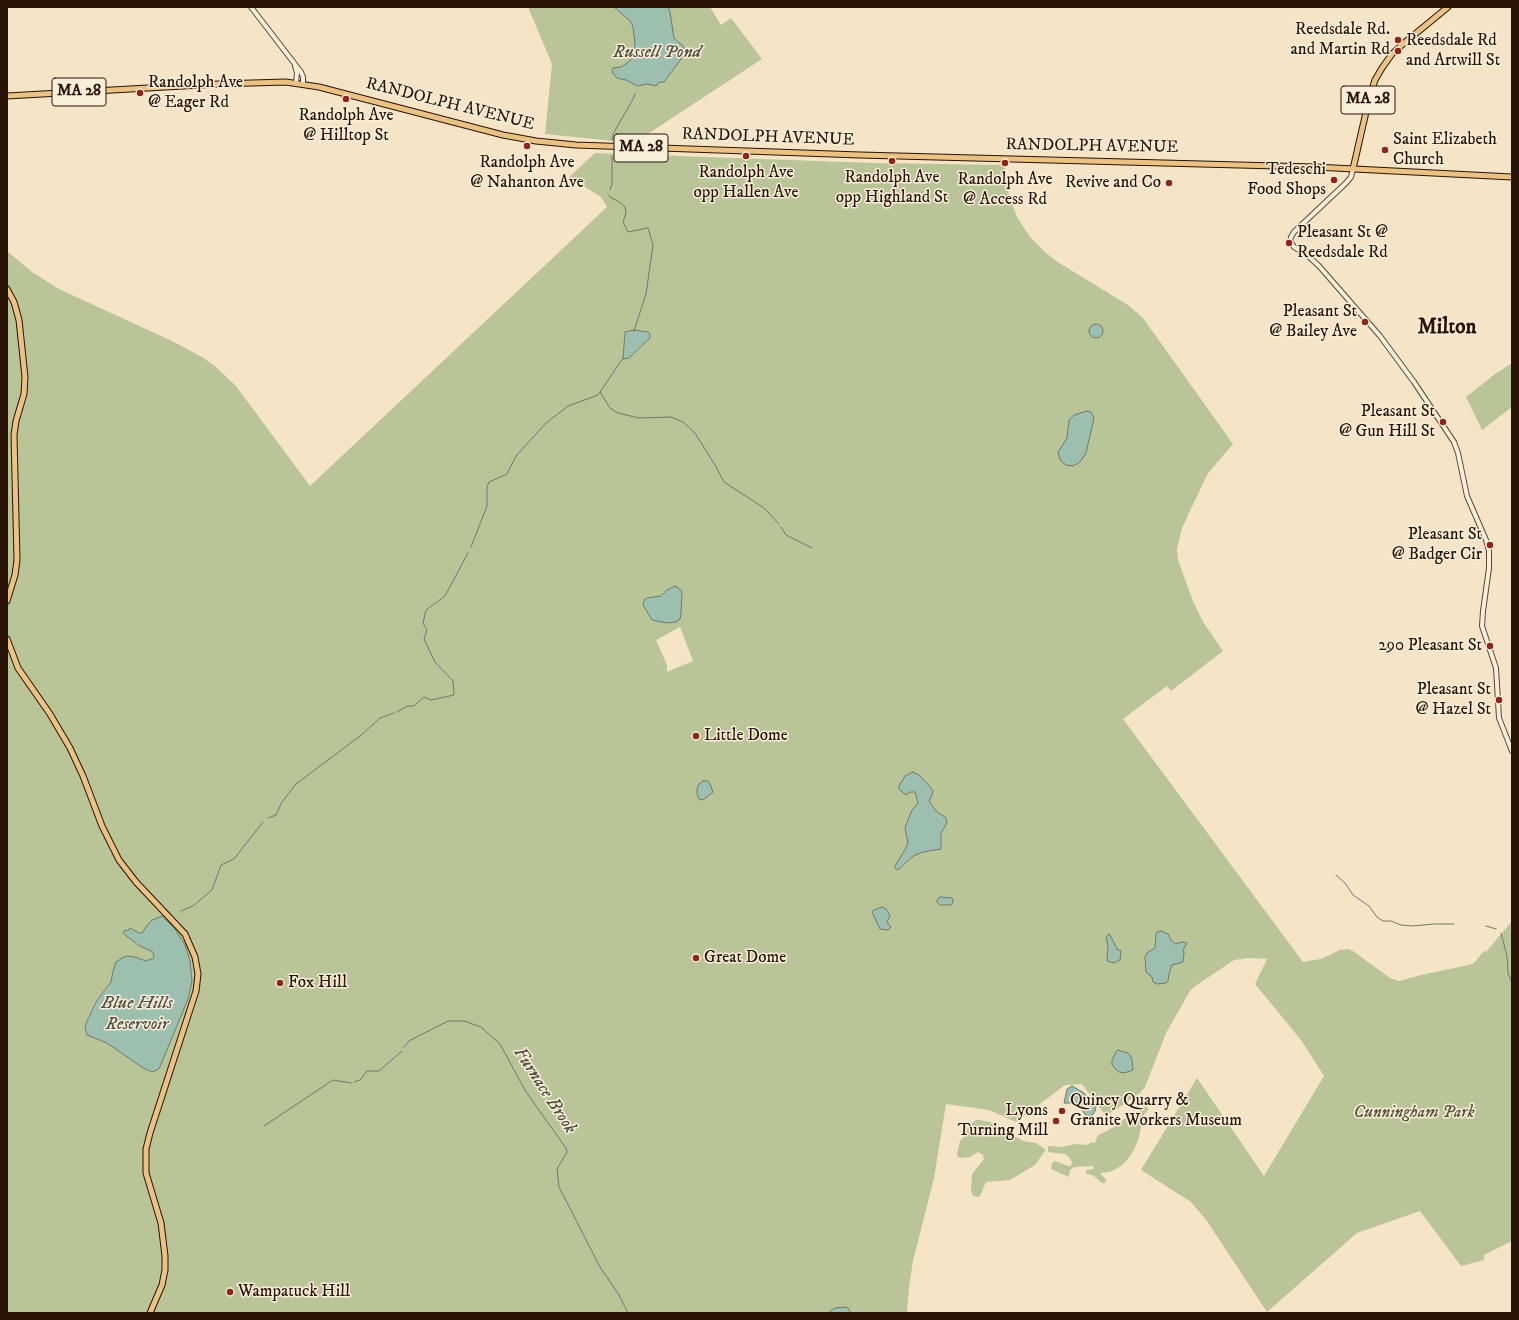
<!DOCTYPE html>
<style>
body{margin:0}
#map{position:relative;width:1519px;height:1320px;overflow:hidden;background:#f5e5c6;font-family:"IM FELL DW Pica",serif}
canvas{display:block}
.frame{position:absolute;inset:0;border:8px solid #291206;pointer-events:none}
</style>
<div id="map">
<canvas width="1519" height="1320"></canvas>
<div class="frame"></div>
</div>
<script>
const c = document.querySelector('canvas').getContext('2d');
c.lineJoin = 'round';
function paint(path, color) { c.fillStyle = color; c.fill(path, 'evenodd'); }
const poly = rows => new Path2D(rows.map(r => 'M' + r).join(''));
function trace(path, color, width, dash) { c.strokeStyle = color; c.lineWidth = width; c.lineCap = dash ? 'butt' : 'round'; c.setLineDash(dash || []); c.stroke(path); }
function label(font, color, halo, rows, align = 'center') {
  c.font = font + ' "IM FELL DW Pica",serif'; c.lineWidth = 3; c.setLineDash([]); c.textBaseline = 'middle'; c.strokeStyle = halo; c.fillStyle = color; for (const [text, x, y, turn = 0] of rows) {
    c.save(); c.translate(x, y); c.rotate((+turn || 0) * Math.PI / 180); c.textAlign = isNaN(turn) ? turn : align; if (halo) c.strokeText(text, 0, 0); c.fillText(text, 0, 0); c.restore();
  }
}
const green = poly([
 [528,7,710,7,721,25,731,18,762,59,634,143,545,134,552,64],
 [595,153,874,163,1005,165,1007,188,1012,204,1017,217,1030,237,1045,252,1056,261,1128,305,1143,318,1233,444,1209,472,1205,479,1182,528,1177,549,1178,560,1193,601,1203,622,1223,651,1171,691,1167,686,1123,719,1303,962,1321,959,1340,950,1348,949,1353,951,1390,978,1399,981,1421,975,1473,964,1484,951,1486,952,1512,921,1512,1244,1510,1242,1484,1255,1484,1260,1461,1266,1420,1211,1357,1233,1267,1312,1207,1221,1191,1202,1141,1170,1197,1078,1264,1176,1324,1076,1301,1040,1255,984,1267,959,1249,958,1234,960,1194,987,1190,991,1166,1033,1145,1087,1140,1093,1106,1116,1082,1084,1065,1085,1016,1122,989,1110,946,1104,934,1178,913,1261,909,1287,907,1313,7,1313,7,251,32,272,59,289,172,341,202,357,216,367,236,386,310,486,607,207,601,197,569,177],
 [634,330,645,331,643,345,629,358,623,355,625,343,624,334,627,331],
 [680,627,693,661,667,672,667,665,656,640],
 [131,928,139,933,151,951,145,948,125,930,128,931],
 [154,956,156,959,87,1020,97,999,111,982,113,971,135,957,146,961,151,960],
 [1512,363,1512,407,1482,430,1466,397,1495,374],
 [1145,1106,1148,1108,1148,1110,1143,1116,1139,1137,1134,1150,1127,1160,1121,1166,1110,1172,1100,1173,1106,1180,1105,1183,1102,1183,1094,1176,1086,1173,1086,1170,1094,1169,1093,1166,1074,1167,1070,1170,1069,1177,1051,1169,1052,1163,1055,1161,1068,1166,1071,1166,1072,1162,1069,1157,1065,1154,1048,1152,1048,1146,1062,1147,1075,1144,1088,1145,1091,1142,1095,1143,1098,1135,1105,1132,1117,1125,1130,1114,1139,1111],
 [976,1120,980,1120,990,1122,1023,1141,1036,1143,1045,1149,1045,1151,1035,1165,1010,1180,986,1182,980,1196,978,1197,973,1196,971,1191,972,1174,984,1159,983,1155,978,1152,970,1157,961,1158,958,1157,957,1154,960,1141,963,1138,969,1125]
]);
const water = poly([
 [614,7,668,7,670,12,674,38,682,45,684,48,684,55,664,82,659,82,656,86,647,84,637,86,626,80,617,78,612,72,613,68,621,67,630,61,634,50,635,44,633,27,631,22,614,7],
 '1089 331a7 7 0 1 1 14 0a7 7 0 1 1-14 0Z',
 [634,330,648,332,650,334,650,338,629,358,623,359,625,332,634,330],
 [1087,411,1091,412,1094,418,1086,453,1080,462,1073,466,1066,465,1060,460,1058,452,1067,438,1069,420,1074,415,1087,411],
 [675,586,681,590,682,592,681,614,680,619,676,622,667,623,652,620,643,605,644,600,647,598,661,596,667,590,675,586],
 [913,772,919,775,933,790,932,795,929,801,936,811,946,818,947,823,941,833,941,849,923,852,913,856,898,870,895,868,895,866,906,848,908,843,905,828,912,810,918,803,915,792,910,792,906,795,899,789,899,786,905,776,913,772],
 [703,781,708,781,710,784,713,792,703,800,699,799,697,794,697,789,699,784,703,781],
 [940,897,952,898,953,900,953,903,950,905,940,905,937,902,937,900,940,897],
 [882,907,886,909,890,915,887,922,891,927,888,930,880,929,872,912,874,910,882,907],
 [162,916,175,929,185,945,190,961,192,981,188,999,159,1069,152,1072,143,1068,107,1043,87,1035,85,1027,87,1021,97,1000,111,982,113,971,116,962,124,957,128,956,135,957,146,961,154,958,153,952,138,945,123,933,125,930,128,931,130,928,139,933,142,933,148,924,152,920,162,916],
 [1161,931,1168,934,1171,940,1175,944,1182,942,1187,943,1183,950,1184,952,1183,962,1172,965,1169,974,1168,981,1166,983,1157,984,1153,982,1152,977,1146,972,1145,957,1148,952,1155,948,1156,935,1157,932,1161,931],
 [1109,934,1110,935,1117,949,1121,951,1120,960,1114,963,1107,961,1108,946,1106,937,1109,934],
 [1118,1050,1128,1053,1130,1055,1132,1060,1133,1070,1124,1073,1119,1072,1112,1065,1112,1060,1116,1052,1118,1050],
 [1072,1086,1084,1093,1087,1097,1091,1098,1091,1101,1093,1101,1096,1107,1095,1111,1091,1117,1087,1117,1082,1110,1087,1108,1086,1107,1076,1103,1064,1103,1067,1089,1072,1086],
 [844,1307,848,1308,851,1313,828,1313,835,1308,844,1307]
]);
const stream = poly([
 [612,140,613,134,633,99,635,94],
 [610,190,612,184,612,156],
 [609,195,610,197,621,203,625,207,626,213,623,222,628,232,648,228,653,245,646,294,634,331],
 [600,392,610,408,618,413,639,418,671,417,683,422,695,433,715,465,724,482,764,508,779,524],
 [781,527,786,535,812,548],
 [471,547,487,506,487,487,489,482,507,474,516,456,546,423,568,406,598,395,623,358],
 [397,712,408,706,414,706,424,697,431,700,454,695,453,681,435,662,424,639,427,630,423,623,426,610,445,596,468,553],
 [268,818,276,815,282,802,296,784,360,736,380,718,394,713],
 [1336,875,1345,883,1353,895,1369,906,1377,917,1383,921,1391,921,1401,925,1412,926,1434,924,1454,924],
 [181,911,193,906,212,890,221,865,234,859,263,822],
 [1486,926,1496,929],
 [1501,933,1507,956,1508,973,1512,983],
 [404,1047,409,1041,448,1021,464,1021,481,1027,500,1044,526,1092,566,1148,567,1152,557,1169,559,1187,600,1267,619,1295,628,1313],
 [354,1082,360,1080,367,1071,379,1071,402,1051],
 [264,1126,333,1080,351,1083]
]);
const minor = poly([
 [251,7,301,72,303,77,303,84],
 [295,66,297,73,296,83],
 [1353,169,1351,177,1346,183,1294,232,1291,237,1290,241,1294,247,1307,255,1319,266,1380,336,1414,382,1454,442,1458,453,1467,496,1486,540,1489,551,1489,568,1483,611,1482,626,1496,668,1499,718,1512,751]
]);
const major = poly([
 [7,96,218,84,286,82,319,87,503,135,536,141,576,145,860,155,1315,167,1512,177],
 [1353,169,1369,99,1375,80,1382,68,1392,54,1403,44,1448,7],
 [7,289,14,302,19,320,25,377,24,394,16,421,14,435,17,560,15,575,7,601],
 [7,639,18,668,50,714,70,748,83,776,102,826,119,860,136,882,185,934,195,957,198,974,196,991,150,1133,146,1149,146,1173,161,1223,165,1256,165,1270,162,1285,150,1313]
]);
const markers = [
 [1398,40,4,"#8f2418"],
 [1398,51,4,"#8f2418"],
 [140,93,4,"#8f2418"],
 [346,99,4,"#8f2418"],
 [527,146,4,"#8f2418"],
 [1385,150,4,"#8f2418"],
 [746,156,4,"#8f2418"],
 [892,161,4,"#8f2418"],
 [1005,163,4,"#8f2418"],
 [1334,180,4,"#8f2418"],
 [1169,183,4,"#8f2418"],
 [1289,243,4,"#8f2418"],
 [1365,322,4,"#8f2418"],
 [1443,422,4,"#8f2418"],
 [1490,545,4,"#8f2418"],
 [1490,646,4,"#8f2418"],
 [1499,700,4,"#8f2418"],
 [696,736,4,"#8f2418"],
 [696,958,4,"#8f2418"],
 [280,983,4,"#8f2418"],
 [1062,1111,4,"#8f2418"],
 [1056,1121,4,"#8f2418"],
 [230,1292,4,"#8f2418"]
];
const shields = [
 [79,92,54],
 [1368,100,54],
 [641,148,54]
];
const shieldNames = [
 ["MA 28",79,92],
 ["MA 28",1368,100],
 ["MA 28",641,148]
];
const poiNames = [
 ["Reedsdale Rd.",1390,30],
 ["and Martin Rd",1390,50],
 ["Reedsdale Rd",1406,41,"left"],
 ["and Artwill St",1406,61,"left"],
 ["Randolph Ave",148,83,"left"],
 ["@ Eager Rd",148,103,"left"],
 ["Randolph Ave",346,116,"center"],
 ["@ Hilltop St",346,136,"center"],
 ["Saint Elizabeth",1393,140,"left"],
 ["Church",1393,160,"left"],
 ["Randolph Ave",527,163,"center"],
 ["@ Nahanton Ave",527,183,"center"],
 ["Tedeschi",1326,170],
 ["Food Shops",1326,190],
 ["Randolph Ave",746,173,"center"],
 ["opp Hallen Ave",746,193,"center"],
 ["Randolph Ave",892,178,"center"],
 ["opp Highland St",892,198,"center"],
 ["Randolph Ave",1005,180,"center"],
 ["@ Access Rd",1005,200,"center"],
 ["Revive and Co",1161,183],
 ["Pleasant St @",1297,233,"left"],
 ["Reedsdale Rd",1297,253,"left"],
 ["Pleasant St",1357,312],
 ["@ Bailey Ave",1357,332],
 ["Pleasant St",1435,412],
 ["@ Gun Hill St",1435,432],
 ["Pleasant St",1482,535],
 ["@ Badger Cir",1482,555],
 ["290 Pleasant St",1482,646],
 ["Pleasant St",1491,690],
 ["@ Hazel St",1491,710],
 ["Little Dome",704,736,"left"],
 ["Great Dome",704,958,"left"],
 ["Fox Hill",288,983,"left"],
 ["Quincy Quarry &",1070,1101,"left"],
 ["Granite Workers Museum",1070,1121,"left"],
 ["Lyons",1048,1111],
 ["Turning Mill",1048,1131],
 ["Wampatuck Hill",238,1292,"left"]
];
const streetNames = [
 ["RANDOLPH AVENUE",450,105,14],
 ["RANDOLPH AVENUE",768,138,2],
 ["RANDOLPH AVENUE",1092,147,1]
];
const parkNames = [
 ["Cunningham Park",1414,1113]
];
const waterNames = [
 ["Russell Pond",657,53],
 ["Blue Hills",137,1004],
 ["Reservoir",137,1025],
 ["Furnace Brook",544,1091,57]
];
const districtNames = [
 ["Milton",1447,329]
];
paint(green, '#b9c597');
paint(water, '#9dbfb0');
trace(water, '#6f7a6c', 1);
trace(stream, '#6f7a6c', 1);
trace(minor, '#5c4736', 6);
trace(major, '#291206', 7);
trace(minor, '#f8eeda', 4);
trace(major, '#eac283', 5);
for (const [x, y, r, color] of markers) { const dot = new Path2D(); dot.arc(x, y, r, 0, 2 * Math.PI); c.fillStyle = color; c.fill(dot); trace(dot, '#f8eeda', 1.5); }
for (const [x, y, w] of shields) { const box = new Path2D(); box.roundRect(x - w / 2, y - 14, w, 28, 3); c.fillStyle = '#f8eeda'; c.fill(box); trace(box, '#291206', 1); }
label('bold 16px', '#291206', null, shieldNames);
label('17px', '#291206', '#f8eeda', poiNames, 'right');
label('17px', '#291206', '#f8eeda', streetNames);
label('italic 17px', '#5b5139', '#f8eeda', parkNames);
label('italic 18px', '#524f42', '#f8eeda', waterNames);
label('bold 21px', '#291206', '#f8eeda', districtNames);
</script>
